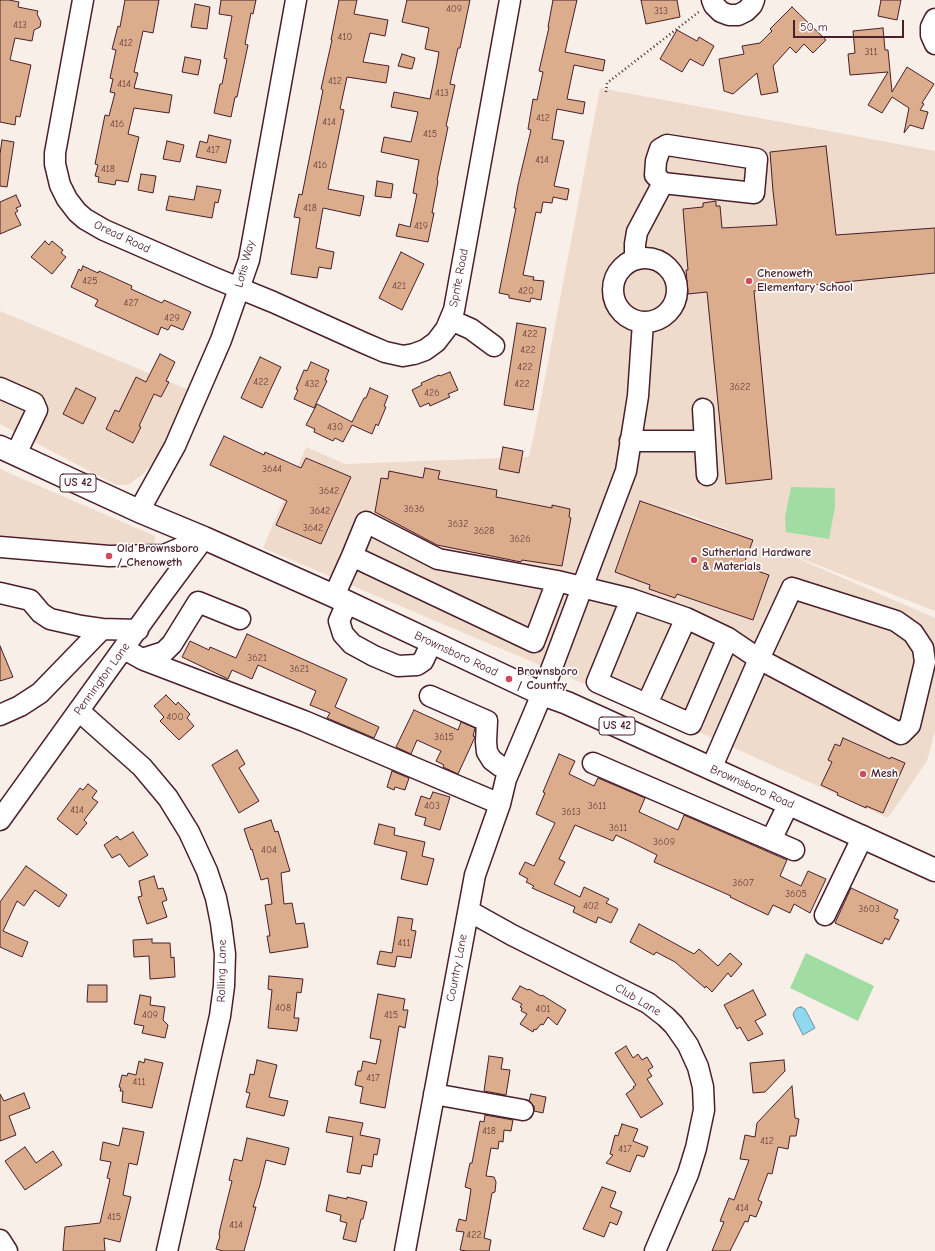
<!DOCTYPE html>
<style>
body{margin:0}
#map{position:relative;width:935px;height:1251px;overflow:hidden;background:#f8efe8;font-family:"Comic Neue",sans-serif}
canvas{display:block}
.scale{position:absolute;left:793px;top:20px;width:111px;height:18px;box-sizing:border-box;border:2px solid #4a1f2b;border-top:0;padding-left:5px;font-size:12px;line-height:14px;white-space:nowrap;color:#4a1f2b;-webkit-text-stroke:3px #fff;paint-order:stroke}
</style>
<div id="map">
<canvas width="935" height="1251"></canvas>
<div class="scale">50 m</div>
</div>
<script>
const c = document.querySelector('canvas').getContext('2d');
c.lineJoin = 'round';
function paint(path, color) { c.fillStyle = color; c.fill(path, 'evenodd'); }
const poly = rows => new Path2D(rows.map(r => 'M' + r).join(''));
function trace(path, color, width, dash) { c.strokeStyle = color; c.lineWidth = width; c.lineCap = dash ? 'butt' : 'round'; c.setLineDash(dash || []); c.stroke(path); }
function label(font, color, halo, rows, align = 'center') {
  c.font = font + ' "Comic Neue",sans-serif'; c.lineWidth = 3.5; c.setLineDash([]); c.textBaseline = 'middle'; c.strokeStyle = halo; c.fillStyle = color; for (const [text, x, y, turn = 0] of rows) {
    c.save(); c.translate(x, y); c.rotate((+turn || 0) * Math.PI / 180); c.textAlign = isNaN(turn) ? turn : align; if (halo) c.strokeText(text, 0, 0); c.fillText(text, 0, 0); c.restore();
  }
}
const built = poly([
 [600,88,935,151,935,611,774,548,935,618,935,731,927,761,888,818,710,737,263,548,306,447,345,464,529,457,539,410],
 [659,504,734,532,734,533,696,520],
 [0,311,189,390,155,461,143,474,128,485,116,485,0,424],
 [0,469,155,536,153,549,0,535]
]);
const green = poly([
 [791,487,835,488,835,507,829,539,786,532,785,517],
 [806,953,874,986,858,1021,790,988]
]);
const water = poly([
 [801,1007,805,1009,815,1028,803,1035,793,1015,794,1012,797,1008,801,1007]
]);
const building = poly([
 [0,0,9,0,19,2,18,7,38,11,37,14,41,22,40,27,34,30,32,41,15,38,10,60,31,65,20,117,16,116,15,125,0,122,0,0],
 [125,0,159,0,153,33,143,31,134,72,138,73,134,88,172,95,169,113,134,108,128,134,139,137,128,182,116,180,115,185,98,182,99,177,95,176,98,165,95,164,105,115,109,116,115,93,110,92,113,79,110,78,116,50,112,49,118,26,120,27,125,0],
 [221,0,256,0,253,14,251,13,245,44,248,45,237,97,235,97,231,117,214,113,220,84,222,84,227,59,224,58,232,16,219,14,221,0],
 [339,0,357,0,354,14,388,20,385,36,370,33,363,62,389,66,386,83,347,77,340,109,344,110,328,189,364,196,360,216,323,208,316,248,334,252,331,269,319,267,317,278,291,274,300,218,294,217,299,194,302,195,323,90,321,89,332,40,331,40,339,0],
 [407,0,470,0,460,48,458,48,450,84,455,85,446,126,448,127,437,180,438,181,432,213,434,213,428,242,396,236,399,224,410,227,417,194,413,193,419,160,381,152,384,137,411,142,418,112,391,107,394,92,430,99,437,64,439,52,425,49,429,28,402,22,407,0],
 [553,0,577,0,565,52,605,60,603,71,574,65,567,99,585,102,583,114,557,109,552,139,564,141,554,186,569,189,567,200,553,197,552,203,543,202,541,213,536,212,523,275,534,277,533,280,544,281,541,300,531,298,530,302,509,298,509,295,499,293,516,208,514,208,518,185,531,130,528,129,533,99,537,100,543,72,539,71,549,27,548,27,553,0],
 [641,0,677,0,680,17,646,24,641,0],
 [881,0,901,0,897,20,878,16,881,0],
 [195,4,210,7,207,29,191,27,195,4],
 [792,7,826,40,813,53,804,44,796,53,790,47,773,66,778,92,761,95,757,73,733,94,724,91,719,59,744,54,742,46,760,43,772,31,770,29,792,7],
 [883,28,885,50,888,50,892,92,907,67,934,84,922,103,924,104,920,110,928,112,923,129,910,125,904,133,909,108,892,97,882,113,868,105,888,72,850,75,848,54,855,53,853,31,883,28],
 [677,30,697,41,699,37,714,46,703,66,690,59,682,72,660,59,677,30],
 [402,54,415,58,412,69,398,66,402,54],
 [185,57,201,60,198,75,182,72,185,57],
 [209,135,231,140,226,163,196,157,200,141,207,143,209,135],
 [2,140,14,142,7,187,0,186,0,154,2,140],
 [167,141,184,145,180,162,163,159,167,141],
 [826,146,836,235,935,228,935,273,754,291,772,479,726,484,707,292,688,294,686,270,688,270,683,209,703,207,703,203,716,201,716,206,720,206,722,228,777,225,773,191,770,152,826,146],
 [141,174,156,176,153,193,138,190,141,174],
 [377,181,393,184,391,198,375,196,377,181],
 [197,186,221,190,218,203,215,202,212,218,166,210,169,196,194,200,197,186],
 [16,195,21,206,16,208,18,211,15,213,21,225,0,234,0,202,16,195],
 [45,241,49,245,52,241,63,250,61,253,66,257,52,274,31,257,45,241],
 [401,252,424,264,402,310,379,298,401,252],
 [83,266,98,273,99,271,132,286,131,289,162,303,164,300,191,312,183,330,171,325,168,330,161,327,158,335,95,306,98,300,71,287,79,269,81,271,83,266],
 [517,323,546,328,533,410,504,405,517,323],
 [160,354,175,362,166,381,169,382,161,397,154,394,139,426,141,427,133,443,106,429,115,410,119,412,136,377,146,382,160,354],
 [260,357,281,367,262,408,241,398,260,357],
 [311,362,329,370,325,380,327,381,314,408,294,399,298,390,296,389,304,370,307,371,311,362],
 [450,372,458,390,448,394,450,397,430,406,429,403,420,407,412,390,422,385,421,383,439,375,440,376,450,372],
 [76,388,96,398,83,424,63,414,76,388],
 [370,388,388,396,384,406,386,407,378,426,376,424,372,434,352,425,343,442,335,438,333,441,314,432,315,429,306,425,317,404,352,422,364,398,366,398,370,388],
 [224,436,264,455,265,452,301,468,306,458,351,477,321,544,276,525,287,501,210,465,224,436],
 [503,447,523,451,519,473,499,469,503,447],
 [425,468,440,471,438,479,497,490,496,497,552,508,552,505,570,509,569,517,571,518,562,566,522,560,521,562,437,545,375,512,381,478,388,479,389,471,423,478,425,468],
 [640,501,753,540,743,566,769,575,753,620,677,594,675,598,649,589,650,585,615,572,640,501],
 [247,634,347,679,335,707,379,727,374,738,327,718,330,713,310,705,316,691,258,665,252,679,232,670,228,679,182,657,190,641,209,650,210,647,236,658,247,634],
 [0,646,13,677,0,681,0,646],
 [166,695,176,705,178,702,190,714,187,718,194,726,179,740,160,721,164,717,154,706,166,695],
 [414,710,458,730,461,722,475,728,473,736,475,737,458,774,443,767,444,765,436,761,441,751,417,740,411,754,396,747,414,710],
 [843,738,890,759,891,757,905,763,883,813,866,806,866,808,837,795,838,793,821,785,832,762,828,760,835,744,840,746,843,738],
 [237,750,245,764,239,768,259,801,239,813,212,765,237,750],
 [559,754,575,761,569,774,594,786,598,778,645,798,639,812,678,830,684,815,787,860,780,876,801,886,808,871,826,879,810,913,794,904,790,913,773,905,768,915,730,897,731,896,654,862,657,855,633,843,616,835,613,841,575,825,559,859,565,862,554,884,580,897,584,887,609,899,606,903,618,909,611,923,598,917,596,923,573,912,575,907,532,888,534,886,526,882,528,879,519,874,525,862,534,866,555,823,536,814,545,793,543,792,559,754],
 [392,771,409,778,405,790,395,787,394,790,387,787,392,771],
 [88,784,97,791,92,798,98,802,84,820,87,823,77,835,57,819,80,788,83,790,88,784],
 [433,792,450,797,440,830,424,825,426,818,415,815,421,796,430,799,433,792],
 [271,820,275,832,278,831,290,871,281,873,284,904,292,903,296,924,304,923,308,947,270,953,267,936,270,936,265,905,272,904,268,878,261,880,252,849,251,850,244,829,271,820],
 [379,824,395,828,394,835,425,842,422,856,434,859,427,885,401,879,407,852,374,844,379,824],
 [133,832,148,855,129,867,120,854,112,858,104,845,117,836,120,840,133,832],
 [26,866,67,895,59,907,35,890,24,906,17,901,3,931,28,942,22,957,0,947,0,902,26,866],
 [154,876,158,889,163,888,167,900,162,902,167,917,147,924,138,897,142,896,139,881,154,876],
 [851,888,898,910,894,918,899,920,889,940,885,938,882,944,835,923,851,888],
 [398,917,413,919,411,930,416,931,411,958,397,956,395,967,377,964,380,951,392,953,398,917],
 [639,924,694,954,699,949,718,966,730,953,742,964,731,977,728,973,712,992,706,986,705,988,675,962,656,952,654,955,630,942,639,924],
 [152,939,152,943,170,943,171,958,174,957,175,977,150,979,149,956,134,957,133,940,152,939],
 [269,976,303,979,301,993,297,992,294,1018,299,1018,297,1031,268,1028,272,990,268,989,269,976],
 [88,985,107,985,107,1002,87,1002,88,985],
 [520,986,528,990,529,989,541,996,542,995,566,1010,557,1025,548,1017,543,1025,541,1024,536,1030,534,1029,533,1032,520,1024,527,1014,521,1011,522,1008,520,1007,522,1004,512,999,520,986],
 [753,990,766,1015,755,1021,763,1034,748,1041,740,1027,737,1029,724,1005,753,990],
 [378,994,405,999,403,1010,408,1010,405,1028,399,1026,385,1108,360,1103,363,1087,355,1085,358,1071,361,1071,363,1061,376,1064,381,1040,370,1038,378,994],
 [140,995,151,997,150,1005,165,1007,163,1020,168,1025,165,1038,142,1033,144,1026,134,1024,140,995],
 [626,1046,633,1058,638,1054,642,1060,647,1057,653,1067,648,1070,652,1076,647,1079,663,1104,641,1118,626,1094,634,1088,633,1087,636,1085,615,1053,626,1046],
 [489,1056,503,1058,501,1069,510,1070,506,1095,484,1091,489,1056],
 [145,1059,163,1063,152,1108,122,1102,123,1091,120,1091,121,1088,119,1087,122,1075,127,1076,128,1073,136,1075,139,1061,144,1063,145,1059],
 [257,1060,277,1065,269,1097,288,1101,284,1116,246,1107,250,1093,246,1092,248,1085,250,1074,254,1075,257,1060],
 [784,1060,785,1071,765,1092,753,1093,750,1063,784,1060],
 [792,1086,795,1118,799,1119,796,1136,790,1136,788,1149,778,1147,772,1174,768,1173,758,1200,762,1202,756,1217,750,1215,748,1222,745,1221,730,1251,712,1251,724,1222,720,1221,729,1198,734,1200,749,1160,740,1159,745,1135,755,1137,757,1123,792,1086],
 [24,1093,30,1108,9,1116,16,1135,0,1141,0,1094,4,1101,24,1093],
 [531,1094,546,1097,543,1113,534,1111,534,1106,529,1101,531,1094],
 [485,1115,513,1120,511,1131,504,1130,503,1142,499,1141,498,1149,491,1148,486,1176,494,1177,496,1182,495,1192,492,1193,484,1238,491,1240,489,1251,467,1251,460,1250,464,1232,456,1231,459,1219,466,1221,471,1189,465,1187,470,1163,472,1163,480,1121,484,1122,485,1115],
 [329,1117,363,1123,360,1135,380,1139,377,1155,374,1154,372,1167,362,1165,360,1174,347,1172,353,1137,326,1132,329,1117],
 [622,1124,638,1129,633,1141,648,1147,644,1157,637,1155,630,1172,606,1163,613,1155,610,1154,615,1135,618,1136,622,1124],
 [123,1128,144,1132,137,1165,129,1163,123,1195,131,1197,120,1242,104,1238,105,1251,63,1251,65,1227,100,1223,110,1179,107,1178,111,1162,100,1160,103,1142,119,1146,123,1128],
 [247,1138,289,1148,285,1165,266,1160,260,1185,253,1207,256,1207,244,1251,223,1251,216,1249,220,1236,219,1235,220,1229,232,1181,229,1180,234,1159,242,1161,247,1138],
 [25,1147,36,1163,53,1151,62,1165,25,1190,5,1161,25,1147],
 [602,1187,616,1192,610,1207,622,1212,617,1225,610,1222,604,1237,583,1229,602,1187],
 [329,1195,347,1199,347,1197,367,1202,363,1219,361,1219,356,1242,343,1239,347,1223,340,1221,341,1215,326,1211,329,1195]
]);
const path = poly([
 [606,92,607,83,700,11]
]);
const minor = poly([
 [83,0,55,153,55,164,60,185,67,199,77,212,85,219,104,230,212,277,273,302,364,343,385,352,403,356,414,354,425,350,436,342,446,329,454,310,510,0],
 [712,0,714,5,721,12,729,15,738,15,746,11,752,5,754,0],
 [935,19,931,27,931,35,935,44],
 '613 290a32 32 0 1 1 64 0a32 32 0 1 1-64 0Z',
 [635,259,635,244,637,232,663,183,754,193,757,159,667,145,660,149,656,161,655,175,663,183],
 [451,320,471,329,494,346],
 [0,388,34,403,37,410,16,454],
 [703,409,707,475],
 [630,441,705,441],
 [139,511,175,446,221,340,249,260,296,0],
 [0,547,109,556,164,555,204,538],
 [352,556,366,522,438,559,557,581,631,599,686,618,728,638,759,659,711,769],
 [792,588,896,621,913,633,923,648,925,662,910,725,901,734,759,659,792,588],
 [0,593,30,600,41,613,50,619,81,626,102,629,138,630],
 [334,596,352,556,534,642,557,581],
 [631,599,597,682,691,724,728,638],
 [347,603,339,621,343,634,352,644,374,656,398,666,417,665,423,661,432,642],
 [124,649,144,660,304,721,500,804],
 [142,659,164,652,172,644,198,602,240,619],
 [430,696,487,721,486,742,487,752,492,760,500,766,510,770],
 [647,704,686,618],
 [79,711,142,767,168,798,189,832,207,871,216,898,221,923,225,954,224,986,220,1016,167,1251],
 [0,715,20,706,40,693,102,629],
 [593,763,771,840,789,803],
 [0,820,161,596,204,538],
 [771,840,794,850],
 [469,911,512,935,648,1003,666,1017,674,1025,688,1045,698,1067,703,1087,704,1110,696,1148,688,1174,655,1251],
 [825,915,863,836],
 [434,1094,523,1110],
 [0,1240,7,1251],
 [405,1251,475,875,500,804,506,779,542,694,626,471,638,396,643,322]
]);
const major = poly([
 [0,447,139,511,204,538,334,596,542,694,567,703,935,870]
]);
const markers = [
 [749,281,4,"#d1495b"],
 [109,556,4,"#d1495b"],
 [694,560,4,"#d1495b"],
 [509,679,4,"#d1495b"],
 [863,774,4,"#d1495b"]
];
const numberNames = [
 ["409",454,9],
 ["313",661,11],
 ["413",20,25],
 ["410",345,37],
 ["412",126,43],
 ["311",871,52],
 ["412",335,81],
 ["414",124,84],
 ["413",442,93],
 ["412",543,118],
 ["414",329,122],
 ["416",117,124],
 ["415",430,134],
 ["417",213,150],
 ["414",542,160],
 ["416",320,165],
 ["418",108,169],
 ["418",310,208],
 ["419",421,226],
 ["425",90,281],
 ["421",399,286],
 ["420",526,291],
 ["427",131,303],
 ["429",172,318],
 ["422",530,334],
 ["422",528,350],
 ["422",525,367],
 ["422",261,382],
 ["432",312,384],
 ["422",522,384],
 ["3622",740,387],
 ["426",432,393],
 ["430",335,427],
 ["3644",272,469],
 ["3642",329,491],
 ["3636",414,509],
 ["3642",320,511],
 ["3632",458,524],
 ["3642",313,528],
 ["3628",484,531],
 ["3626",520,539],
 ["3621",257,658],
 ["3621",299,669],
 ["400",175,717],
 ["3615",444,737],
 ["403",432,806],
 ["3611",597,806],
 ["414",77,810],
 ["3613",571,812],
 ["3611",618,828],
 ["3609",664,842],
 ["404",269,850],
 ["3607",743,883],
 ["3605",796,894],
 ["402",591,906],
 ["3603",869,909],
 ["411",404,943],
 ["408",283,1008],
 ["401",543,1009],
 ["409",150,1015],
 ["415",391,1015],
 ["417",373,1078],
 ["411",139,1082],
 ["418",489,1131],
 ["412",767,1141],
 ["417",625,1149],
 ["414",742,1208],
 ["415",114,1217],
 ["414",236,1225],
 ["422",474,1235]
];
const shields = [
 [78,483,36],
 [617,726,36]
];
const shieldNames = [
 ["US 42",78,483],
 ["US 42",617,726]
];
const streetNames = [
 ["Oread Road",122,237,25],
 ["Lotis Way",245,264,-75],
 ["Sprite Road",459,278,-79],
 ["Brownsboro Road",456,654,25],
 ["Pennington Lane",102,679,-54],
 ["Brownsboro Road",752,787,24],
 ["Country Lane",457,968,-79],
 ["Rolling Lane",222,971,-89],
 ["Club Lane",638,1000,31]
];
const poiNames = [
 ["Chenoweth",757,274],
 ["Elementary School",757,288],
 ["Old Brownsboro",117,549],
 ["/ Chenoweth",117,563],
 ["Sutherland Hardware",702,553],
 ["& Materials",702,567],
 ["Brownsboro",517,672],
 ["/ Country",517,686],
 ["Mesh",871,774]
];
paint(built, '#efdbcc');
paint(green, '#a1dda3');
paint(water, '#8ed9ef');
trace(water, '#738fa1', 1);
paint(building, '#dbad8c');
trace(building, '#4a1f2b', 1);
trace(minor, '#4a1f2b', 23);
trace(major, '#4a1f2b', 25);
trace(path, '#4a1f2b', 2.5, [1, 3]);
trace(minor, '#fff', 20);
trace(major, '#fff', 22);
for (const [x, y, r, color] of markers) { const dot = new Path2D(); dot.arc(x, y, r, 0, 2 * Math.PI); c.fillStyle = color; c.fill(dot); trace(dot, '#fff', 1.5); }
label('10px', '#6e4243', null, numberNames);
for (const [x, y, w] of shields) { const box = new Path2D(); box.roundRect(x - w / 2, y - 9, w, 18, 3); c.fillStyle = '#fff'; c.fill(box); trace(box, '#4a1f2b', 1); }
label('bold 11px', '#4a1f2b', null, shieldNames);
label('12px', '#4a1f2b', '#fff', streetNames);
label('bold 12px', '#4a1f2b', '#fff', poiNames, 'left');
</script>
